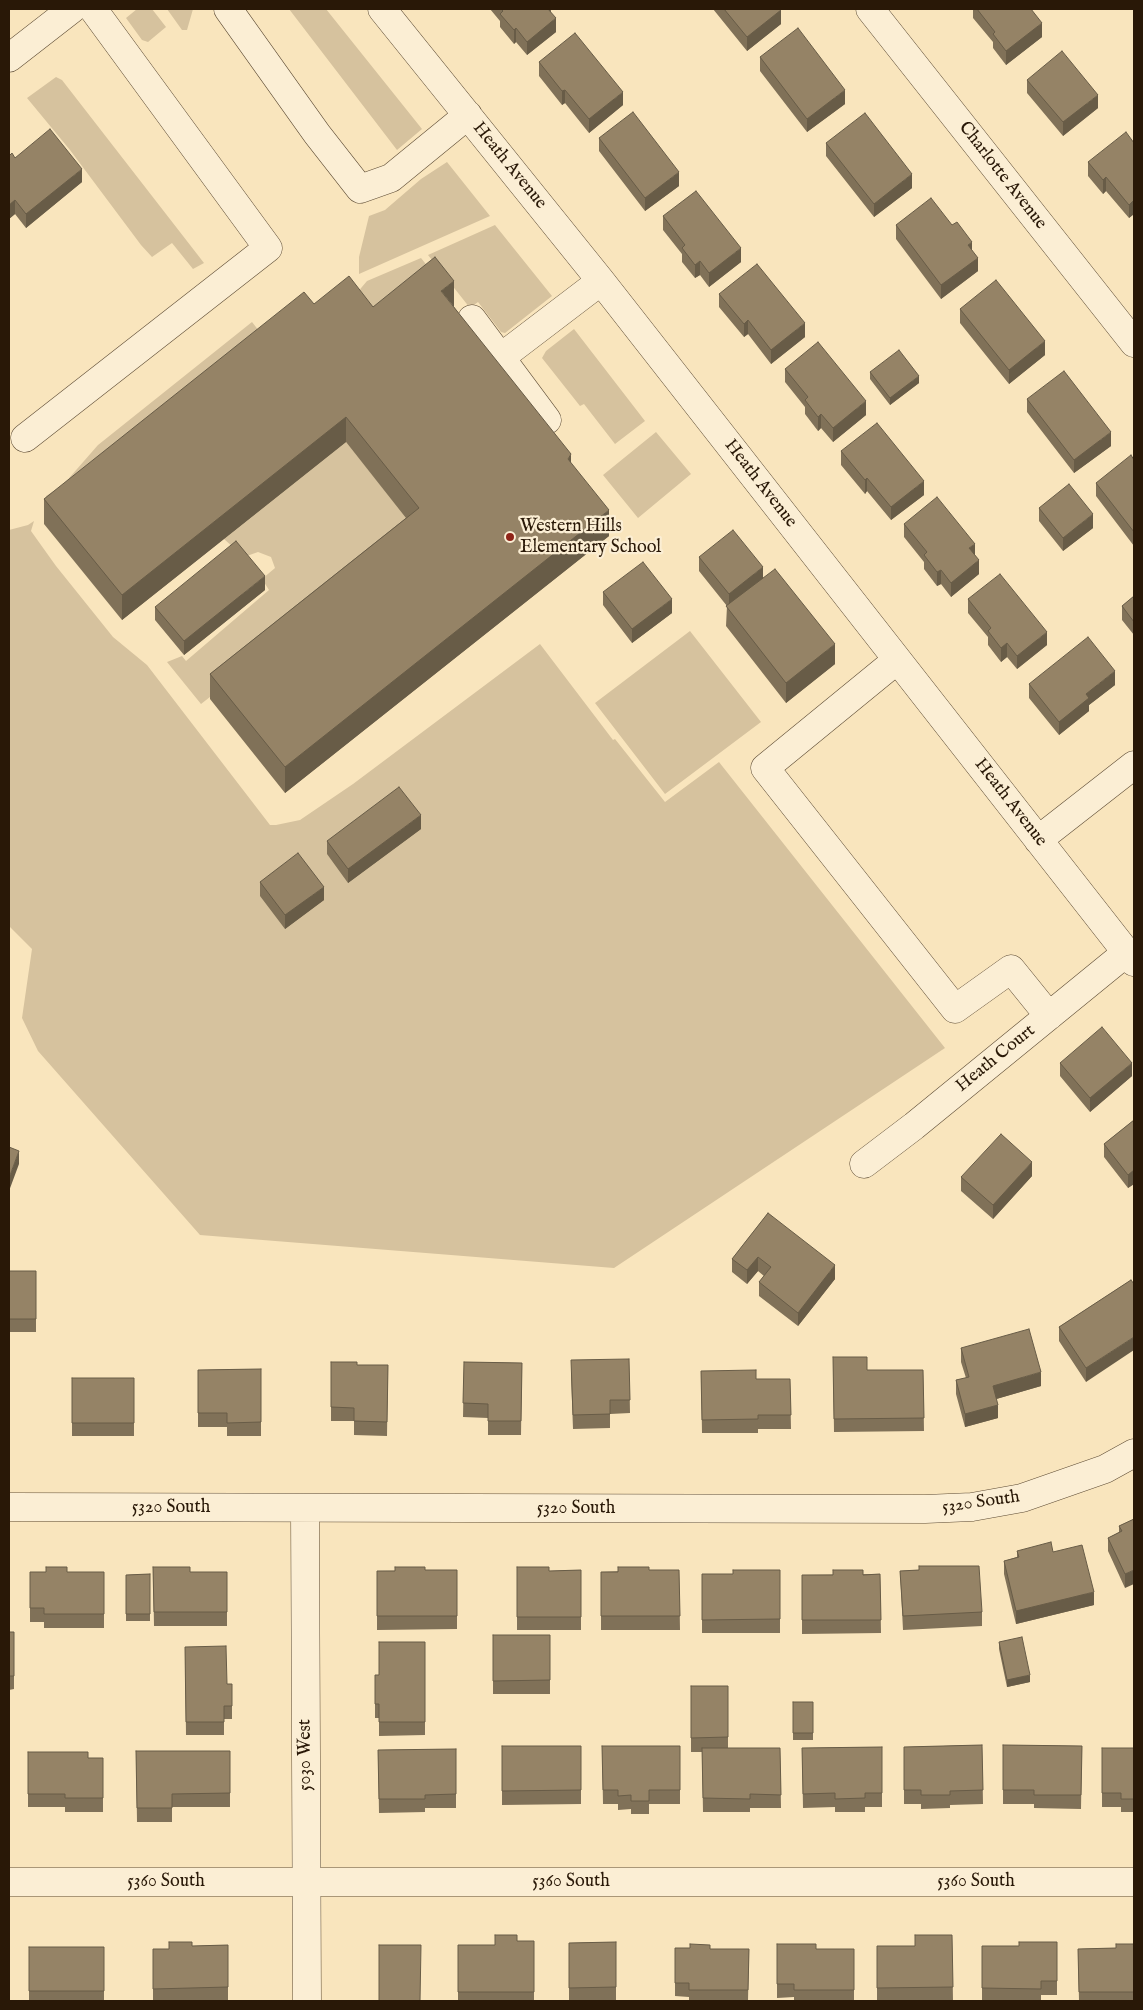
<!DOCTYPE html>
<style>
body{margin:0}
#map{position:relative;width:1143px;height:2010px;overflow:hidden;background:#f9e5bd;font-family:"IM FELL English",serif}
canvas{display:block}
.frame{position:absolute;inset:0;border:10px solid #291807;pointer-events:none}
</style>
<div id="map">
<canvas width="1143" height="2010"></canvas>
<div class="frame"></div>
</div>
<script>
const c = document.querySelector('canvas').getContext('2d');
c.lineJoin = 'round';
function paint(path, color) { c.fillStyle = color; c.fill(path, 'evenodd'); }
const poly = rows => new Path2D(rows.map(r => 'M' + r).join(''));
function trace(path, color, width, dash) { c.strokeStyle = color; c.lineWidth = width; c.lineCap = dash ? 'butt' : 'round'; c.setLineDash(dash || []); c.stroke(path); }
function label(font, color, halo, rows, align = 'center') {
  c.font = font + ' "IM FELL English",serif'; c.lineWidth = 4.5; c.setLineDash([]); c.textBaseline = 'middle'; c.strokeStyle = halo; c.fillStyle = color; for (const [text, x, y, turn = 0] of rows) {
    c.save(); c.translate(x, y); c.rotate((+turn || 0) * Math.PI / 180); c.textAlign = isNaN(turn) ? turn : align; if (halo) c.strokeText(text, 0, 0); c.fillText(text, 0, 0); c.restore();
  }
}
const green = poly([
 [137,9,152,9,166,27,148,42,142,40,126,18],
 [167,9,193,9,187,30,182,30],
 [289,9,326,9,422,129,397,150],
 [56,77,62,80,204,263,193,269,172,243,152,257,141,245,70,150,27,98],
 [447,162,490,216,359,274,359,257,369,216,385,210,421,179],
 [495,225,552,296,505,333,501,332,478,302,470,308,428,255],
 [421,258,441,283,373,333,356,294,367,281],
 [252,322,270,345,46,522,46,496,63,485,98,445],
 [574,329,645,421,615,444,584,404,580,406,542,358,546,351],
 [656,432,691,474,638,518,603,475],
 [346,442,419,533,201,704,167,662,182,656,186,661,269,590,262,579,275,568,271,557,258,552,244,557,224,539],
 [34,521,31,531,56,566,113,637,147,665,270,825,276,825,300,820,353,784,540,644,613,740,615,739,665,802,719,762,945,1048,614,1268,200,1235,38,1051,22,1018,32,949,9,926,9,530,28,525],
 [690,631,761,722,665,794,595,703]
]);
const minor = poly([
 [228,9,317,134,360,189,391,178,468,115],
 [382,9,601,281,1134,962],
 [870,9,1134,343],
 [9,58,72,9],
 [472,319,547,420],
 [500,358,601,281],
 [25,438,268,248,93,9],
 [897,660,765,768,955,1009,1011,969,1049,1016],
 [1038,840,1134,765],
 [864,1164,914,1126,1126,953],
 [9,1507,925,1509,972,1507,1022,1498,1105,1469,1134,1453],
 [305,1508,307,2001],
 [9,1882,1134,1882]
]);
const wall = poly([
 [490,9,551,9,551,13,556,32,527,55,516,42,514,44,500,27,500,21],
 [713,9,780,9,781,24,747,51],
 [973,9,1031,9,1042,37,1006,65,993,48,993,42,973,18],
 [760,57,845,104,807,132,760,71],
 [539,62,623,105,589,133,565,103,562,105,539,76],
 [1027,80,1098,108,1063,136,1027,93],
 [599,138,679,186,645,211,599,151],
 [826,143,912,188,874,217,826,156],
 [1134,143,1134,214,1129,218,1106,191,1103,194,1088,176,1088,162],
 [15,158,82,182,26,228,15,214,9,219],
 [663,216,741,262,709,287,700,275,695,278,682,262,682,254,663,230],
 [896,225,952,225,972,250,978,271,941,299,896,239],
 [719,294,805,337,771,364,748,334,744,337,719,307],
 [314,304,373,307,454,307,571,464,609,536,285,793,210,699,210,674,406,518,346,442,122,620,44,524,44,499],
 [960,309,1045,355,1009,384,960,323],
 [785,369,866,415,833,442,821,428,818,431,805,414,805,407,785,382],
 [870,372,919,383,890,405,870,379],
 [1027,399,1111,446,1074,473,1027,412],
 [841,451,924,495,891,520,867,491,865,494,841,465],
 [1134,460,1134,546,1096,496,1096,483],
 [1039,508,1093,528,1063,551,1039,521],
 [904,524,975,555,979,574,951,597,941,584,937,586,924,569,924,562,904,537],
 [699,557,763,578,835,664,786,703,726,626,727,606,699,571],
 [265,590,184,655,155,620,155,607],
 [603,592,672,613,632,643,603,605],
 [1134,596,1134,635,1122,620,1122,606],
 [968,599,1047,645,1017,669,1007,657,1001,662,988,645,988,637,968,613],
 [1029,684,1115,685,1089,705,1089,711,1059,735,1029,698],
 [421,829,348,883,327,854,327,841],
 [260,882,324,900,285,929,260,896],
 [1060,1063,1132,1076,1090,1112,1060,1076],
 [1134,1120,1134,1184,1128,1188,1104,1157,1104,1144],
 [1032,1176,993,1219,961,1191,961,1177],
 [768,1213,835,1279,798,1326,759,1296,759,1282,764,1276,758,1271,747,1284,732,1272,732,1259],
 [9,1271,36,1271,36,1332,9,1332],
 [1131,1280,1086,1382,1059,1341,1059,1327],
 [961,1348,1041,1386,996,1399,998,1418,965,1427,956,1394,956,1380,966,1378,961,1362],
 [833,1357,867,1370,923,1370,924,1431,834,1432],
 [629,1359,630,1413,610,1414,610,1428,573,1429,571,1374],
 [331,1362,357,1365,388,1365,387,1436,354,1435,354,1421,331,1421],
 [464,1362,522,1363,521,1435,488,1435,488,1418,463,1417],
 [261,1369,261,1436,227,1436,227,1427,198,1427,198,1370],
 [701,1371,756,1379,790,1379,791,1429,758,1429,758,1433,702,1433],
 [72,1378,134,1378,134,1436,72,1436],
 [1134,1519,1125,1588,1108,1551,1108,1538,1119,1532,1119,1526],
 [1017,1551,1053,1552,1094,1605,1016,1624,1004,1574,1004,1561,1017,1557],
 [919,1566,982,1612,982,1626,903,1630,900,1571,919,1570],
 [153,1567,190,1572,227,1572,227,1626,154,1626],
 [517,1567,549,1571,581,1570,581,1630,517,1630],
 [457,1570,457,1629,377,1630,377,1571],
 [649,1570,679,1570,680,1630,601,1630,601,1572],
 [780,1570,780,1633,702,1633,702,1574,733,1574],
 [30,1572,104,1572,104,1628,44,1628,44,1622,30,1622],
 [150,1574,150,1621,126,1621,126,1575],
 [880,1574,881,1633,802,1634,802,1575],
 [9,1632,14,1632,14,1689,9,1690],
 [493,1635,550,1635,550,1694,493,1694],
 [425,1642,425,1735,379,1736,379,1718,375,1718,375,1675,379,1675],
 [999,1642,1030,1682,1007,1687,999,1649],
 [185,1647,227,1684,232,1684,232,1719,224,1719,224,1735,186,1735],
 [691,1686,728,1686,728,1748,780,1748,781,1808,750,1808,750,1812,703,1812,702,1752,691,1752],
 [793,1702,813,1702,813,1740,793,1740],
 [982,1745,983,1804,950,1805,950,1808,921,1809,921,1804,904,1804,904,1747],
 [1003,1745,1082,1746,1081,1809,1034,1808,1034,1804,1003,1804],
 [502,1746,581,1746,581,1804,502,1805],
 [602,1746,680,1746,680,1804,649,1804,649,1814,631,1814,631,1809,618,1810,618,1804,603,1804],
 [882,1747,882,1807,865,1807,865,1812,835,1812,835,1807,803,1808,802,1748],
 [1102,1748,1134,1748,1134,1812,1121,1812,1121,1807,1102,1807],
 [456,1749,456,1808,425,1808,425,1812,379,1813,378,1750],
 [136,1751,230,1751,230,1807,172,1807,172,1822,137,1822],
 [28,1752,88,1758,103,1758,103,1812,65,1812,65,1807,28,1807],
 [952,1935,953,2001,877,2001,877,1946,915,1946],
 [534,1941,534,2001,458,2001,458,1945,495,1945],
 [616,1942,616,2001,569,2001,569,1943],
 [1057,1942,1057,1995,1041,1995,1041,2001,982,2001,982,1946,1019,1946],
 [777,1944,816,1949,854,1949,854,2001,794,2001,794,1997,777,1998],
 [1116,1944,1134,1944,1134,2001,1079,2001,1078,1949,1116,1948],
 [228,1945,228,2001,153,2001,153,1949,169,1949,192,1946],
 [29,1947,104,1947,104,2001,29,2001],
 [749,1949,748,2001,689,2001,689,1997,675,1996,675,1983]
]);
const shadedWall = poly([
 [781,10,781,24,747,51,747,37],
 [556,18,556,32,527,55,527,42],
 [1042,23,1042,37,1006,65,1006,51],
 [516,28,516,42,514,44,514,30],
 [565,90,565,103,562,105,562,91],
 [845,90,845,104,807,132,807,119],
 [623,92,623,105,589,133,589,119],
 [1098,95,1098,108,1063,136,1063,122],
 [82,169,82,182,26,228,26,214],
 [679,172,679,186,645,211,645,198],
 [912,174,912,188,874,217,874,204],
 [1106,177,1106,191,1103,194,1103,180],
 [15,200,15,214,9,219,9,205],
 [1134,200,1134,214,1129,218,1129,205],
 [972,242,972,256,968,245],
 [741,248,741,262,709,287,709,273],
 [978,258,978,271,941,299,941,285],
 [700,261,700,275,695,278,695,265],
 [454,281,454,307,441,291],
 [748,320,748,334,744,337,744,324],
 [805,323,805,337,771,364,771,350],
 [1045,341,1045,355,1009,384,1009,370],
 [919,376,919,383,890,405,890,398],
 [866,401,866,415,833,442,833,428],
 [821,414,821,428,818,431,818,417],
 [346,417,346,442,122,620,122,595],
 [1111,432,1111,446,1074,473,1074,460],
 [571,454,571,479,568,459],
 [867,478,867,491,865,494,865,480],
 [924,481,924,495,891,520,891,507],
 [609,510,609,536,285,793,285,767],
 [1093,514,1093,528,1063,551,1063,538],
 [975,544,975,557,969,548],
 [979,560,979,574,951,597,951,583],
 [763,567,763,581,729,608,729,594],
 [941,570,941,584,937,586,937,572],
 [265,576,265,590,184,655,184,641],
 [672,599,672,613,632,643,632,629],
 [1047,632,1047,645,1017,669,1017,656],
 [1007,643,1007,657,1001,662,1001,648],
 [835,644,835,664,786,703,786,683],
 [1115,671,1115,685,1089,705,1089,711,1059,735,1059,722,1086,694],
 [421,815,421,829,348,883,348,869],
 [324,887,324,900,285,929,285,915],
 [1132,1063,1132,1076,1090,1112,1090,1098],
 [19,1151,19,1164,9,1191,9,1178],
 [1032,1162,1032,1176,993,1219,993,1205],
 [1134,1170,1134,1184,1128,1188,1128,1175],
 [758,1257,758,1271,747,1284,747,1270],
 [835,1265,835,1279,798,1326,798,1313],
 [1134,1337,1134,1350,1086,1382,1086,1368],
 [1041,1372,1041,1386,993,1400,993,1386],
 [998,1405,998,1418,965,1427,965,1414],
 [1134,1570,1134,1584,1125,1588,1125,1574],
 [1094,1592,1094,1605,1016,1624,1016,1611],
 [1030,1675,1030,1682,1007,1687,1007,1680]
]);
const building = poly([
 [501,9,548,9,556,18,527,42,516,28,514,30,500,14,503,11,501,9],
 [724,9,780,9,781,10,747,37,724,9],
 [977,9,1031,9,1042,23,1006,51,993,34,995,32,977,9],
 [798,28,845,90,807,119,760,57,798,28],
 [575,33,623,92,589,119,565,90,562,91,539,62,575,33],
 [1062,51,1098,95,1063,122,1027,80,1062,51],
 [633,112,679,172,645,198,599,138,633,112],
 [865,113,912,174,874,204,826,143,865,113],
 [50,129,82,169,26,214,15,200,9,205,9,156,12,153,15,158,50,129],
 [1126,132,1134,143,1134,200,1129,205,1106,177,1103,180,1088,162,1126,132],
 [696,191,741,248,709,273,700,261,695,265,682,248,685,245,663,216,696,191],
 [931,198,952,225,957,222,972,242,968,245,978,258,941,285,896,225,931,198],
 [435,257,454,281,441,291,571,454,568,459,609,510,285,767,210,674,419,508,346,417,122,595,44,499,304,292,314,304,349,276,373,307,435,257],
 [757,264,805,323,771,350,748,320,744,324,719,294,757,264],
 [996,280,1045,341,1009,370,960,309,996,280],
 [818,342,866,401,833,428,821,414,818,417,805,400,808,397,785,369,818,342],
 [899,350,919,376,890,398,870,372,899,350],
 [1064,371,1111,432,1074,460,1027,399,1064,371],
 [877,423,924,481,891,507,867,478,865,480,841,451,877,423],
 [1131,455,1134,460,1134,532,1096,483,1131,455],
 [1069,484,1093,514,1063,538,1039,508,1069,484],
 [937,497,975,544,969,548,979,560,951,583,941,570,937,572,924,555,927,552,904,524,937,497],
 [733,530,763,567,729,594,699,557,733,530],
 [236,541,265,576,184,641,155,607,236,541],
 [643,562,672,599,632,629,603,592,643,562],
 [775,569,835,644,786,683,726,606,775,569],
 [1000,574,1047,632,1017,656,1007,643,1001,648,988,631,991,628,968,599,1000,574],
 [1134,596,1134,622,1122,606,1134,596],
 [1088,637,1115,671,1086,694,1089,698,1059,722,1029,684,1088,637],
 [399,787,421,815,348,869,327,841,399,787],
 [298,853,324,887,285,915,260,882,298,853],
 [1102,1027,1132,1063,1090,1098,1060,1063,1102,1027],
 [1134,1120,1134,1170,1128,1175,1104,1144,1134,1120],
 [1001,1134,1032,1162,993,1205,961,1177,1001,1134],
 [9,1147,19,1151,9,1178,9,1147],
 [768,1213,835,1265,798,1313,759,1282,771,1267,758,1257,747,1270,732,1259,768,1213],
 [9,1271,36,1271,36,1319,9,1319,9,1271],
 [1131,1280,1134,1284,1134,1337,1086,1368,1059,1327,1131,1280],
 [1029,1329,1041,1372,993,1386,998,1405,965,1414,956,1380,969,1377,961,1348,1029,1329],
 [833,1357,867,1357,867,1370,923,1370,924,1418,834,1419,833,1357],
 [629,1359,630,1400,610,1400,610,1414,573,1415,571,1360,629,1359],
 [331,1362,357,1362,357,1365,388,1365,387,1422,354,1421,354,1408,331,1407,331,1362],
 [464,1362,522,1363,521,1421,488,1421,488,1404,463,1403,464,1362],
 [261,1369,261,1422,227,1423,227,1413,198,1413,198,1370,261,1369],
 [756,1370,756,1379,790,1379,791,1415,758,1415,758,1419,702,1420,701,1371,756,1370],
 [72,1378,134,1378,134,1423,72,1423,72,1378],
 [1134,1519,1134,1570,1125,1574,1108,1538,1122,1531,1119,1526,1134,1519],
 [1051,1542,1053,1552,1082,1545,1094,1592,1016,1611,1004,1561,1019,1557,1017,1551,1051,1542],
 [919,1566,979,1566,982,1612,903,1616,900,1571,919,1570,919,1566],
 [46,1567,67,1567,67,1572,104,1572,104,1614,44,1614,44,1608,30,1608,30,1572,46,1572,46,1567],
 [153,1567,190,1567,190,1572,227,1572,227,1612,154,1612,153,1567],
 [395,1567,425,1567,425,1570,457,1570,457,1616,377,1616,377,1571,395,1571,395,1567],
 [517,1567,549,1567,549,1571,581,1570,581,1617,517,1617,517,1567],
 [618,1567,649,1567,649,1570,679,1570,680,1616,601,1616,601,1572,618,1572,618,1567],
 [733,1570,780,1570,780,1619,702,1620,702,1574,733,1574,733,1570],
 [833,1570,863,1570,863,1575,880,1574,881,1620,802,1620,802,1575,833,1575,833,1570],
 [150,1574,150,1614,126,1614,126,1575,150,1574],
 [9,1632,14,1632,14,1676,9,1676,9,1632],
 [493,1635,550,1635,550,1680,493,1681,493,1635],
 [1022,1637,1030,1675,1007,1680,999,1642,1022,1637],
 [379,1642,425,1642,425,1722,379,1722,379,1704,375,1704,375,1675,379,1675,379,1642],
 [226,1646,227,1684,232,1684,232,1706,224,1706,224,1722,186,1722,185,1647,226,1646],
 [691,1686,728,1686,728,1737,691,1738,691,1686],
 [793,1702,813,1702,813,1733,793,1733,793,1702],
 [982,1745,983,1790,950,1791,950,1795,921,1795,921,1790,904,1790,904,1747,982,1745],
 [1003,1745,1082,1746,1081,1795,1034,1795,1034,1790,1003,1790,1003,1745],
 [502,1746,581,1746,581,1790,502,1791,502,1746],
 [602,1746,680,1746,680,1790,649,1790,649,1801,631,1801,631,1795,618,1796,618,1790,603,1790,602,1746],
 [882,1747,882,1793,865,1793,865,1798,835,1799,835,1793,803,1794,802,1748,882,1747],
 [702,1748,780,1748,781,1795,750,1794,750,1799,703,1798,702,1748],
 [1102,1748,1134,1748,1134,1799,1121,1799,1121,1793,1102,1793,1102,1748],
 [456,1749,456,1794,425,1795,425,1799,379,1799,378,1750,456,1749],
 [136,1751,230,1751,230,1793,172,1794,172,1808,137,1808,136,1751],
 [28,1752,88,1752,88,1758,103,1758,103,1798,65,1798,65,1794,28,1794,28,1752],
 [495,1935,517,1935,517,1941,534,1941,534,1992,458,1992,458,1945,495,1945,495,1935],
 [915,1935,952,1935,953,1987,877,1988,877,1946,915,1946,915,1935],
 [169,1942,192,1942,192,1946,228,1945,228,1987,153,1989,153,1949,169,1949,169,1942],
 [616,1942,616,1987,569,1988,569,1943,616,1942],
 [1019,1942,1057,1942,1057,1981,1041,1981,1041,1989,982,1988,982,1946,1019,1946,1019,1942],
 [690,1944,710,1945,710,1949,749,1949,748,1990,689,1990,689,1983,675,1983,675,1948,690,1948,690,1944],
 [777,1944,816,1944,816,1949,854,1949,854,1990,794,1990,794,1984,777,1984,777,1944],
 [1116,1944,1134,1944,1134,1992,1079,1992,1078,1949,1116,1948,1116,1944],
 [379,1945,421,1945,420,2001,379,2001,379,1945],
 [29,1947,104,1947,104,1991,29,1991,29,1947]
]);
const markers = [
 [510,537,5,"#8f2418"]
];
const streetNames = [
 ["Heath Avenue",509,166,51],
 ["Charlotte Avenue",1002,176,52],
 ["Heath Avenue",760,484,52],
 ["Heath Avenue",1010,803,52],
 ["Heath Court",996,1059,-39],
 ["5320 South",981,1503,-8],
 ["5320 South",171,1508],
 ["5320 South",576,1509],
 ["5030 West",306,1755,-90],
 ["5360 South",166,1882],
 ["5360 South",571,1882],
 ["5360 South",976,1882]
];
const poiNames = [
 ["Western Hills",520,527],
 ["Elementary School",520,548]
];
paint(green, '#d6c29e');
trace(minor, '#5d4b34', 29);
trace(minor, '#fbeed4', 28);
paint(wall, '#807158');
paint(shadedWall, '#685c47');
paint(building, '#958366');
trace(building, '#685c47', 1);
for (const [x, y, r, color] of markers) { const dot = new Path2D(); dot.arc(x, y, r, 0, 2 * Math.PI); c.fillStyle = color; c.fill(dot); trace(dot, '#fbeed4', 2); }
label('18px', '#291807', '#fbeed4', streetNames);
label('18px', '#291807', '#fbeed4', poiNames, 'left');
</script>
